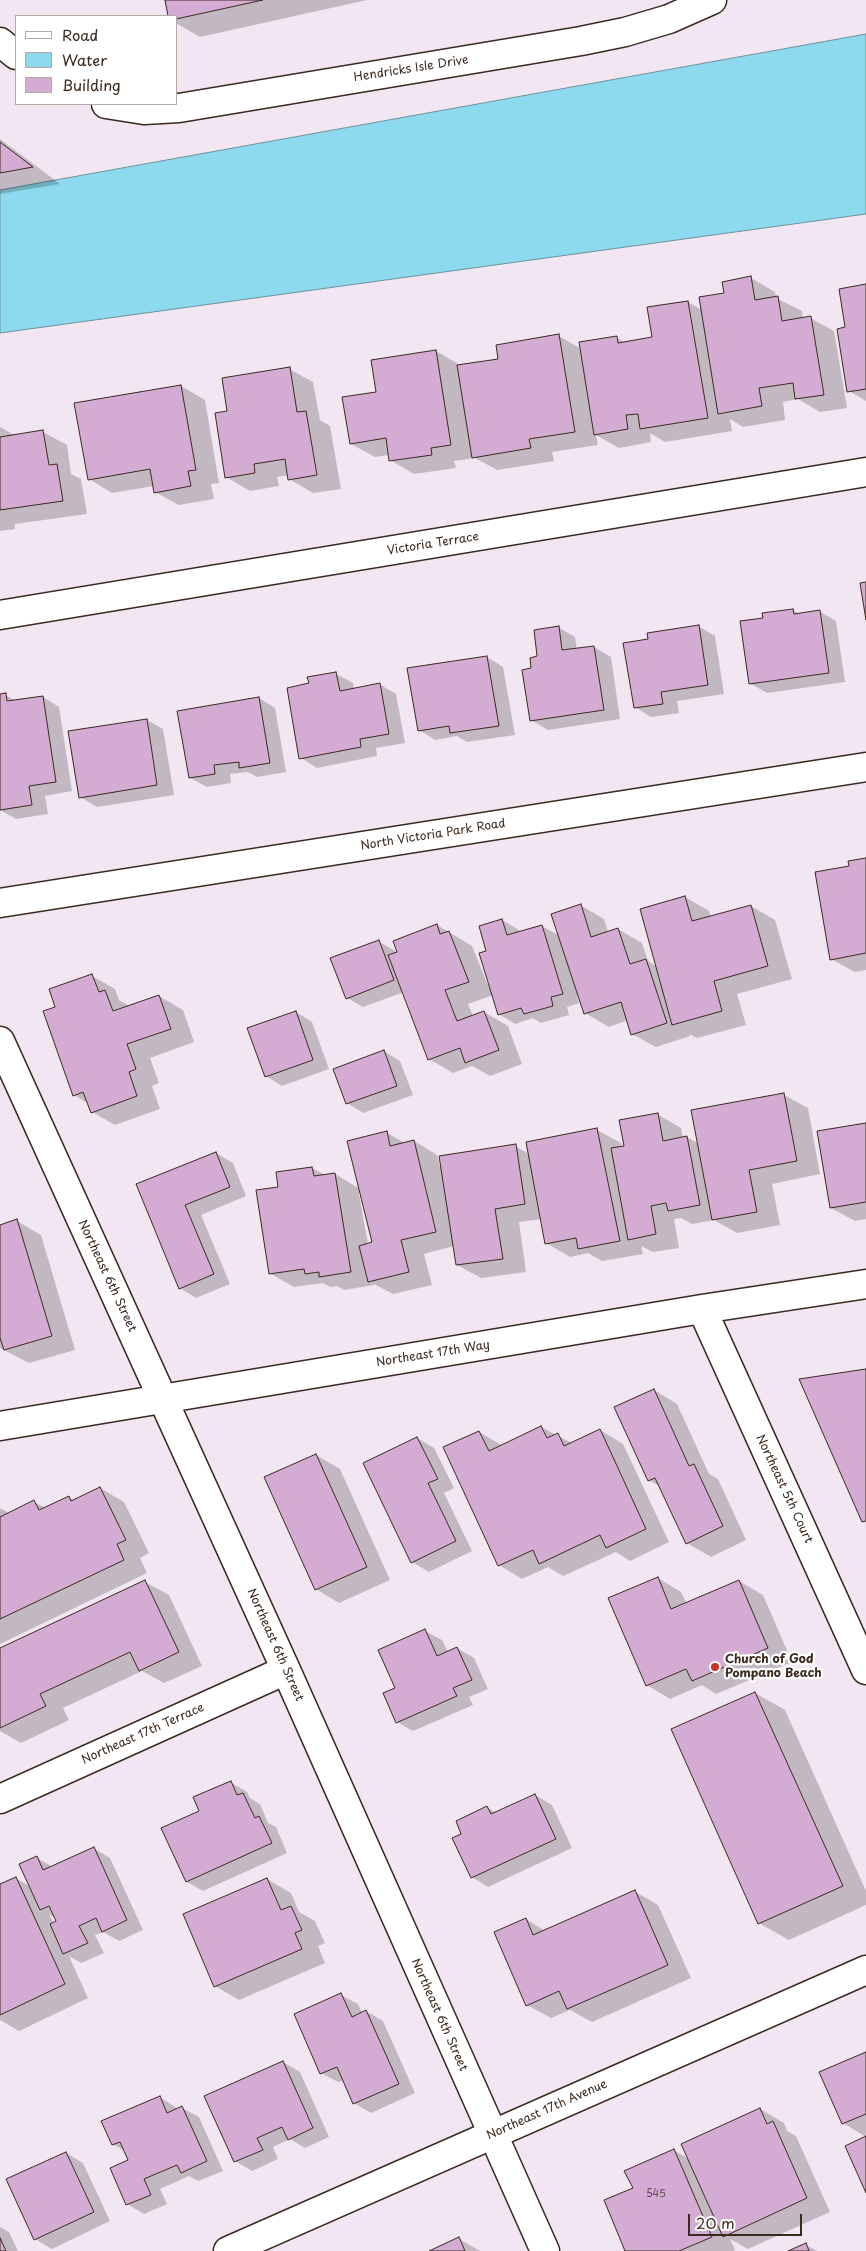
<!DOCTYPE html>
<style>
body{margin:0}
#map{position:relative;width:866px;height:2251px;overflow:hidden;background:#f2e6f2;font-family:"Playpen Sans",sans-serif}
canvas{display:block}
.legend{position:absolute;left:15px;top:15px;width:162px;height:90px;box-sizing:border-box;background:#fff;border:1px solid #b1aaa5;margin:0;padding:6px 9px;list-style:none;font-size:15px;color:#3b2a1e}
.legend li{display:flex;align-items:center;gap:10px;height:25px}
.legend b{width:25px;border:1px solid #b1aaa5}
.scale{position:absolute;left:688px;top:2214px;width:114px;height:22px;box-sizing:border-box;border:2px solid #3b2a1e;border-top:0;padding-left:6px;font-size:15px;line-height:18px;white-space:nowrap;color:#3b2a1e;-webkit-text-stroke:4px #fff;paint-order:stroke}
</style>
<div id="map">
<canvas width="866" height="2251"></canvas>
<ul class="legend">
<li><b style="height:6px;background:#fff"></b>Road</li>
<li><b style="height:14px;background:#8dd9ed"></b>Water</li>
<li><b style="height:14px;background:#d4abd2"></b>Building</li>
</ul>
<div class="scale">20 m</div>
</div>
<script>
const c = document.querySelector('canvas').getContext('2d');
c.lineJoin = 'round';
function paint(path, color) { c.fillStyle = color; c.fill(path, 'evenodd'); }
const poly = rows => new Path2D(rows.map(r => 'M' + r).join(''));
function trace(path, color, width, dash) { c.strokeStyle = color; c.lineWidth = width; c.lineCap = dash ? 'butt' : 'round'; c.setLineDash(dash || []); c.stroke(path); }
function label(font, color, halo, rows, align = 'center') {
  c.font = font + ' "Playpen Sans",sans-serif'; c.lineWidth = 4.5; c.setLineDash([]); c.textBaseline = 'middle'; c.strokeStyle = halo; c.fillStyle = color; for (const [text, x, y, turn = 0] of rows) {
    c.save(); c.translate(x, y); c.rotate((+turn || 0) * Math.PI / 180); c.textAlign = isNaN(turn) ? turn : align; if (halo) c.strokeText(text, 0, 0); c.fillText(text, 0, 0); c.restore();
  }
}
const water = poly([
 [866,34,866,214,0,333,0,190,866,34]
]);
const shadow = poly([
 [166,0,367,0,200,37,176,23,176,16,169,16],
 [0,139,60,184,0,194],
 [751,278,775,292,776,298,802,311,803,319,810,318,834,331,847,408,820,412,798,399,783,402,785,420,743,427,730,419,732,431,665,442,650,433,651,442,619,448,596,435,598,445,552,452,554,461,497,470,475,458,454,461,456,468,414,474,390,460,389,455,375,457,351,444,378,393,436,351,460,365,500,360,559,336,581,349,616,337,626,343,654,338,688,302,702,310],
 [866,285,866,401,849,391,847,328],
 [289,369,313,382,320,420,330,426,341,489,313,493,289,479,289,475,277,477,279,486,250,491,226,477,228,412],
 [181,386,205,400,219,483,211,484,214,499,179,505,155,492,154,486,112,493,89,479],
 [0,427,16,436,43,432,67,445,71,474,81,479,87,514,15,524,15,529,0,531],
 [793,610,799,614,819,611,836,621,845,682,767,693,751,684,765,619],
 [698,626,715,636,724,694,677,701,679,713,651,717,635,707,649,640],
 [558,627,575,637,577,650,594,647,611,657,620,719,548,730,531,720,533,669],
 [487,657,503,667,515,735,467,742,457,736,435,740,419,730],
 [336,674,353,683,354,689,379,684,396,694,405,743,376,748,377,756,317,768,301,758,310,684],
 [5,695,16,701,43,697,59,707,72,791,45,796,48,814,16,819,0,810,0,696],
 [259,698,275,708,286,772,257,777,248,772,230,774,231,783,207,787,190,778],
 [147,720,163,729,174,795,97,807,80,797],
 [866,859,866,970,855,972,831,959,850,867],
 [685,897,709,911,711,917,751,906,775,920,792,979,737,994,746,1025,697,1038,689,1034,690,1036,656,1047,632,1034,628,1020,609,1027,585,1013,579,995,577,995,579,1003,567,1007,569,1015,541,1023,533,1018,515,1024,499,1014,493,995,468,1004,473,1016,484,1012,508,1026,522,1064,490,1076,472,1066,453,1073,429,1059,404,992,363,1007,347,998,378,941,395,951,396,954,437,925,472,946,489,988,491,987,488,952,502,920,519,930,520,933,542,926,560,936,580,905,604,919,608,932,618,929,642,943,648,961,657,967],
 [92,976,115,989,119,1000,129,1006,159,996,183,1010,194,1042,150,1058,159,1083,152,1086,160,1109,115,1125,92,1112,89,1104,74,1095,56,1008],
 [296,1012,312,1022,329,1069,282,1086,266,1076],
 [384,1051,400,1061,413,1095,363,1113,347,1103],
 [784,1095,808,1108,820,1174,772,1184,780,1225,737,1233,714,1220,692,1224,681,1218,674,1219,679,1248,653,1252,641,1246,643,1254,602,1261,588,1253,570,1257,546,1243,542,1219,519,1222,526,1272,481,1278,457,1265,454,1246,424,1254,432,1285,393,1294,374,1284,374,1285,344,1290,337,1286,330,1287,323,1283,294,1287,271,1274,280,1188,312,1168,325,1175,335,1174,360,1189,387,1133,405,1143,414,1141,437,1155,440,1167,515,1146,529,1154,597,1130,621,1143,622,1147,625,1147,657,1114,681,1128,683,1138,687,1137,699,1144],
 [361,1192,373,1243,368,1245,359,1193],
 [866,1124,866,1219,855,1221,831,1208],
 [216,1153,233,1163,246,1196,201,1215,230,1284,196,1298,180,1288,138,1185],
 [17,1221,41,1235,75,1350,29,1363,0,1348,0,1226],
 [654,1390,677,1404,709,1474,718,1479,746,1540,711,1557,687,1543,661,1487,649,1480],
 [541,1427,572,1443,600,1430,623,1444,669,1542,630,1561,616,1552,563,1576,548,1567,522,1579,499,1565,479,1432,503,1446],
 [417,1438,434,1448,454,1488,444,1493,472,1551,429,1572,412,1562],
 [316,1455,340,1469,390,1580,339,1603,316,1589],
 [100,1488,124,1502,149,1553,140,1558,147,1573,0,1644,0,1508,9,1513,34,1502,46,1508,69,1497,74,1501],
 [658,1578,681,1592,687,1604,739,1581,763,1595,792,1662,716,1694,702,1685,670,1699,647,1685],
 [145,1582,169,1595,202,1666,164,1683,142,1671,63,1708,69,1720,21,1743,0,1731,0,1649],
 [425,1631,442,1640,448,1652,457,1648,474,1658,488,1689,469,1697,473,1705,413,1731,397,1722,396,1689],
 [755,1693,785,1710,866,1891,866,1905,789,1940,759,1923],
 [230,1782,247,1792,250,1798,260,1804,268,1823,276,1827,287,1853,203,1891,187,1882,200,1812],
 [535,1795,552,1805,572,1848,488,1887,472,1877,463,1834,487,1807,496,1813],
 [93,1848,110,1858,143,1930,119,1941,103,1932,95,1935,104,1953,81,1963,69,1956,88,1998,19,2031,0,2020,0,1885,15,1878,31,1887,37,1858,53,1867],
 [49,1914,55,1918,57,1922,54,1924],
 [267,1879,291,1893,299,1912,315,1921,325,1943,318,1946,325,1963,239,2000,215,1986],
 [634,1891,658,1905,691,1978,592,2022,570,2010,551,2018,527,2005,526,1919,545,1931],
 [341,1995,358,2004,362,2013,366,2011,383,2021,415,2093,371,2113,354,2103,344,2080,338,2082,321,2073],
 [866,2053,866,2137,843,2123],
 [283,2062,300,2072,329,2137,305,2148,290,2139,273,2147,278,2159,252,2171,235,2161],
 [160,2097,178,2109,182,2108,199,2117,223,2171,198,2181,189,2176,160,2189,167,2204,144,2214,127,2204,130,2161,126,2152,113,2144],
 [760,2109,784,2123,787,2131,796,2136,830,2212,748,2249,730,2239,735,2250,733,2251,627,2251,634,2189,674,2150,690,2160],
 [66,2153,83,2163,110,2221,52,2249,35,2239],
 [0,2227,9,2232,18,2251,0,2251],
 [459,2239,480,2251,432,2251],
 [806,2245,817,2251,791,2251]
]);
const building = poly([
 [165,0,263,0,176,19,176,16,168,16,165,0],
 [0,142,33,167,0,173,0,142],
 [751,276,755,300,778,296,782,321,811,316,824,395,795,399,793,383,759,388,762,406,718,414,699,297,724,293,722,282,751,276],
 [866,284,866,389,847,392,837,329,845,327,839,289,866,284],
 [688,301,708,418,640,429,638,414,626,415,628,429,594,435,579,342,617,336,618,343,652,337,647,307,688,301],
 [559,334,575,432,529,439,531,448,472,458,457,365,498,359,496,345,559,334],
 [436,350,451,445,431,448,432,455,389,461,386,438,350,444,342,397,376,392,371,360,436,350],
 [290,367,297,412,306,411,317,475,288,480,285,459,254,464,255,473,225,478,215,413,227,411,222,378,290,367],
 [181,385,196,470,188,471,191,486,154,493,150,469,88,480,74,403,181,385],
 [43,430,49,465,57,464,63,501,0,510,0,437,43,430],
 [866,582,866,620,860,583,866,582],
 [793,609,794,614,820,610,829,673,749,684,740,621,763,618,762,613,793,609],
 [699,625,708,685,661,692,663,704,634,708,623,643,648,639,647,633,699,625],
 [559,626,562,650,594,646,604,710,530,721,522,670,531,668,530,658,537,656,534,630,559,626],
 [487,656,499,726,450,733,449,726,418,731,407,668,487,656],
 [336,672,340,691,380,683,389,734,360,739,361,747,299,759,287,688,309,683,307,677,336,672],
 [6,693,7,701,43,696,56,782,29,786,32,805,0,810,0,694,6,693],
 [259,697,270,763,239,768,239,762,214,765,215,774,189,778,177,711,259,697],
 [147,719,157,785,79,798,68,731,147,719],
 [866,858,866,953,830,960,815,872,849,866,848,861,866,858],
 [685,896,692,921,751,905,768,966,714,981,722,1011,672,1025,640,909,685,896],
 [581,904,591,937,618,928,630,964,646,959,667,1023,631,1035,621,1002,584,1014,551,914,581,904],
 [502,919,507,935,542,925,563,994,551,997,553,1006,524,1014,521,1008,498,1015,479,953,486,951,479,926,502,919],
 [437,924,440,934,449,931,469,982,445,990,457,1021,484,1011,499,1050,465,1063,460,1048,428,1060,388,955,397,952,393,941,437,924],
 [379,940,394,980,346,999,330,958,379,940],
 [92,974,99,992,105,990,113,1011,159,995,171,1029,127,1044,136,1069,129,1072,137,1096,91,1113,83,1092,73,1096,43,1011,55,1007,49,989,92,974],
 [296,1011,313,1060,265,1077,247,1028,296,1011],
 [384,1050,397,1086,346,1104,333,1069,384,1050],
 [784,1093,797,1161,749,1170,757,1212,712,1220,691,1110,784,1093],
 [658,1113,663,1141,687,1136,700,1205,668,1211,666,1203,651,1206,656,1234,628,1240,611,1148,624,1146,619,1120,658,1113],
 [866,1123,866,1202,830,1208,817,1131,866,1123],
 [597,1128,620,1241,578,1249,576,1238,545,1244,526,1142,597,1128],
 [387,1131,390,1146,414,1140,436,1232,401,1240,409,1272,368,1282,359,1246,372,1242,347,1141,387,1131],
 [516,1144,525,1204,495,1209,503,1259,456,1265,439,1156,516,1144],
 [216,1152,230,1187,185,1205,214,1274,179,1289,136,1184,216,1152],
 [312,1167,314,1176,335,1173,351,1272,319,1277,319,1272,305,1274,304,1269,269,1274,256,1190,278,1187,276,1172,312,1167],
 [17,1219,52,1336,4,1350,0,1338,0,1225,17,1219],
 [866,1369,866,1521,862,1522,799,1379,866,1369],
 [654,1389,689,1466,694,1464,723,1526,686,1544,655,1478,648,1481,614,1407,654,1389],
 [541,1426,547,1438,558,1433,564,1446,600,1429,646,1529,606,1548,600,1535,539,1564,533,1550,498,1566,443,1447,479,1431,489,1451,541,1426],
 [417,1437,438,1479,428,1483,456,1541,411,1563,363,1463,417,1437],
 [316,1454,367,1567,315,1590,264,1477,316,1454],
 [100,1487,126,1540,117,1544,124,1560,0,1619,0,1517,34,1500,39,1510,69,1496,71,1501,100,1487],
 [658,1577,671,1609,739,1580,768,1648,692,1681,686,1669,646,1686,608,1598,658,1577],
 [145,1580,179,1652,139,1671,130,1652,40,1694,46,1706,0,1728,0,1648,145,1580],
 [425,1629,437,1656,457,1647,472,1680,453,1688,457,1696,396,1723,383,1693,395,1688,378,1650,425,1629],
 [755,1692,843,1886,758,1924,671,1729,755,1692],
 [231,1781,237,1795,243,1793,255,1818,259,1816,272,1843,186,1882,161,1828,199,1811,193,1797,231,1781],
 [535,1794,556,1839,471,1878,452,1838,461,1834,456,1821,487,1806,491,1814,535,1794],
 [94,1847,127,1920,102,1932,96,1918,79,1926,88,1943,63,1954,50,1924,56,1921,49,1906,40,1910,19,1864,37,1856,43,1870,94,1847],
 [16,1877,65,1984,0,2015,0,1884,16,1877],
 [267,1878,281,1910,291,1906,302,1930,295,1933,302,1949,214,1987,183,1914,267,1878],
 [635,1890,668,1965,567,2009,559,1991,526,2006,494,1932,526,1918,533,1935,635,1890],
 [341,1993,352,2017,366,2010,399,2084,353,2104,337,2067,320,2074,294,2014,341,1993],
 [866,2052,866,2114,842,2124,819,2072,866,2052],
 [283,2061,313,2128,288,2140,282,2127,257,2138,263,2150,234,2162,204,2096,283,2061],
 [160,2096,167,2113,182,2106,207,2161,181,2173,177,2165,144,2179,151,2195,126,2205,110,2168,128,2160,120,2142,112,2145,101,2121,160,2096],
 [760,2108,767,2124,773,2121,807,2198,723,2237,681,2144,760,2108],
 [866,2136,866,2193,845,2146,866,2136],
 [674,2149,712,2237,679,2251,625,2251,604,2200,633,2188,624,2171,674,2149],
 [66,2152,94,2212,34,2240,6,2179,66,2152],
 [459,2237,465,2251,429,2251,459,2237],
 [0,2238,6,2251,0,2251,0,2238],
 [806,2243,809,2251,788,2251,806,2243]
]);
const minor = poly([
 [0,42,16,55],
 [106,104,144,110,179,108,581,41,625,32,669,19,712,0],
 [0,615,866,472],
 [0,903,866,767],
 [0,1041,286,1670,545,2251],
 [702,1309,866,1670],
 [0,1426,702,1309,866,1284],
 [0,1799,286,1670],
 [228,2251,866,1970]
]);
const markers = [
 [715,1667,5,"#c8321e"]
];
const numberNames = [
 ["545",656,2194]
];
const streetNames = [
 ["Hendricks Isle Drive",411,69,-9],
 ["Victoria Terrace",433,544,-9],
 ["North Victoria Park Road",433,835,-9],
 ["Northeast 6th Street",107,1276,65],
 ["Northeast 17th Way",433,1354,-9],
 ["Northeast 5th Court",784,1489,65],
 ["Northeast 6th Street",275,1645,66],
 ["Northeast 17th Terrace",143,1734,-24],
 ["Northeast 6th Street",439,2015,66],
 ["Northeast 17th Avenue",547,2110,-24]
];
const poiNames = [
 ["Church of God",725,1660],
 ["Pompano Beach",725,1674]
];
paint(water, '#8dd9ed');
trace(water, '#6c939a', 1);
paint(shadow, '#0003');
paint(building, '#d4abd2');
trace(building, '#3b2a1e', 1);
trace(minor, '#3b2a1e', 31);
trace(minor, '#fff', 28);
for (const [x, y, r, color] of markers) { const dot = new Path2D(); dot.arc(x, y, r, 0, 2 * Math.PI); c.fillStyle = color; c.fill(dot); trace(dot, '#fff', 2); }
label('10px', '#614a4b', null, numberNames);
label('12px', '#3b2a1e', '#fff', streetNames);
label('bold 12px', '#3b2a1e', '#fff', poiNames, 'left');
</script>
